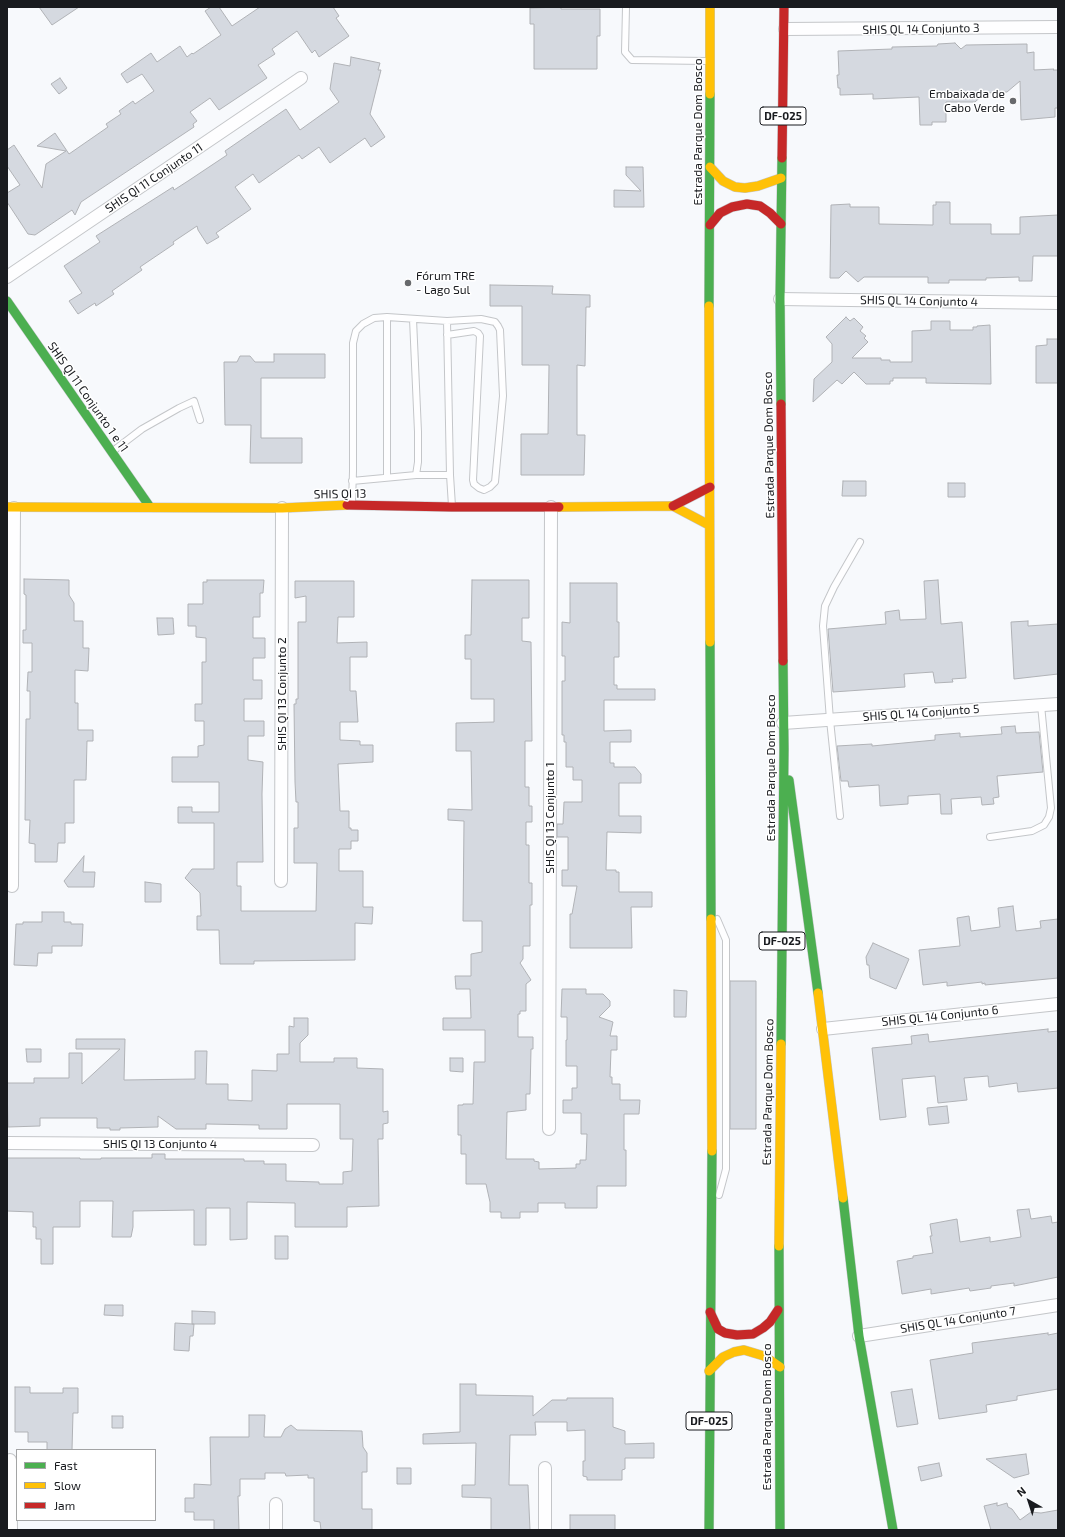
<!DOCTYPE html>
<meta charset="utf-8">
<style>
body{margin:0}
#map{position:relative;width:1065px;height:1537px;overflow:hidden;background:#f7f9fc;font-family:"Exo 2",sans-serif}
canvas{display:block}
.frame{position:absolute;inset:0;border:8px solid #191b1f;pointer-events:none}
.legend{position:absolute;left:16px;top:1449px;width:140px;height:72px;box-sizing:border-box;background:#fff;border:1px solid #a3a4a5;margin:0;padding:5px 7px;list-style:none;font-size:12px;color:#191b1f}
.legend li{display:flex;align-items:center;gap:8px;height:20px}
.legend b{width:20px;border:1px solid #a3a4a5}
.north{position:absolute;left:1009px;top:1481px;width:40px;height:40px;-webkit-text-stroke:3px #fff;paint-order:stroke;rotate:321deg;font-size:11px;font-weight:700;line-height:16px;text-align:center;color:#191b1f}
.north::after{content:'';display:block;margin:auto;width:14px;height:18px;background:#191b1f;clip-path:polygon(50% 0,100% 100%,50% 72%,0 100%)}
</style>
<div id="map">
<canvas width="1065" height="1537"></canvas>
<div class="frame"></div>
<ul class="legend">
<li><b style="height:5px;background:#4caf50"></b>Fast</li>
<li><b style="height:5px;background:#ffc107"></b>Slow</li>
<li><b style="height:5px;background:#c62828"></b>Jam</li>
</ul>
<div class="north">N</div>
</div>
<script>
const c = document.querySelector('canvas').getContext('2d');
c.lineJoin = 'round';
function paint(path, color) { c.fillStyle = color; c.fill(path, 'evenodd'); }
const poly = rows => new Path2D(rows.map(r => 'M' + r).join(''));
function trace(path, color, width, dash) { c.strokeStyle = color; c.lineWidth = width; c.lineCap = dash ? 'butt' : 'round'; c.setLineDash(dash || []); c.stroke(path); }
function label(font, color, halo, rows, align = 'center') {
  c.font = font + ' "Exo 2",sans-serif'; c.lineWidth = 3; c.setLineDash([]); c.textBaseline = 'middle'; c.strokeStyle = halo; c.fillStyle = color; for (const [text, x, y, turn = 0] of rows) {
    c.save(); c.translate(x, y); c.rotate((+turn || 0) * Math.PI / 180); c.textAlign = isNaN(turn) ? turn : align; if (halo) c.strokeText(text, 0, 0); c.fillText(text, 0, 0); c.restore();
  }
}
const building = poly([
 [39,7,79,7,52,25,39,7],
 [211,7,219,7,232,26,260,7,333,7,339,16,336,18,349,36,319,57,315,50,312,53,297,31,272,49,275,54,258,65,267,78,219,110,210,98,190,112,197,121,193,124,194,127,81,202,75,215,72,210,35,235,28,234,7,202,7,193,20,185,7,166,7,150,14,145,42,188,46,164,66,151,37,146,55,133,69,154,108,127,106,124,121,114,119,111,133,101,135,104,154,91,142,74,127,83,121,74,151,53,157,62,180,46,187,57,192,53,193,54,221,35,205,11,211,7],
 [561,7,561,9,600,9,600,36,597,36,597,69,534,69,534,24,530,24,530,8,561,7],
 [955,43,961,49,966,45,1027,44,1027,53,1034,52,1034,70,1054,69,1053,70,1058,70,1058,108,1055,108,1055,117,1021,120,1020,81,1007,92,985,93,975,102,946,102,946,122,932,122,932,125,920,125,919,97,873,99,873,94,840,95,840,88,838,88,837,75,839,75,838,51,892,49,892,47,937,46,938,44,955,43],
 [351,57,380,63,378,70,381,70,370,114,385,137,371,147,365,138,330,163,319,147,302,159,299,155,259,183,253,174,235,187,251,209,216,233,219,237,207,244,198,230,197,226,173,242,174,244,140,267,142,270,112,291,114,294,96,306,95,303,78,314,69,301,82,293,64,266,100,242,96,236,173,187,174,190,188,181,227,155,225,151,286,109,300,130,339,102,330,89,334,63,350,66,351,57],
 [60,78,67,88,59,94,51,84,60,78],
 [626,167,643,167,644,207,614,207,614,190,641,191,626,175,626,167],
 [936,202,950,202,950,224,991,224,991,234,1020,234,1020,217,1058,215,1058,256,1033,256,1032,281,1019,281,1019,277,986,278,986,280,949,280,949,283,928,283,928,277,864,277,858,282,846,271,839,278,830,278,831,205,850,204,850,207,879,207,879,224,933,225,933,205,936,205,936,202],
 [490,285,553,286,552,294,590,295,590,307,586,307,585,366,577,365,577,435,585,435,584,475,521,475,521,434,548,434,549,365,522,365,522,306,490,306,490,285],
 [846,317,850,321,854,318,863,327,860,331,866,336,864,338,868,342,852,358,881,358,881,360,890,360,890,362,912,362,912,331,931,330,931,321,950,321,950,330,973,330,973,327,977,327,977,326,990,325,991,384,926,383,926,378,893,378,893,381,890,381,890,384,866,384,854,372,842,384,837,380,813,402,814,379,832,362,832,344,826,337,846,317],
 [1047,339,1058,339,1058,383,1036,383,1036,346,1047,345,1047,339],
 [274,354,325,354,325,378,261,378,261,438,302,438,302,463,250,463,251,425,225,425,224,362,237,362,240,356,250,356,255,362,274,362,274,354],
 [843,481,866,481,866,496,842,496,843,481],
 [948,483,965,483,965,497,948,497,948,483],
 [24,579,69,580,69,595,74,603,74,621,83,621,83,648,89,648,88,671,75,670,75,703,78,703,78,730,93,730,93,741,87,741,86,780,74,780,74,823,65,823,65,843,58,843,57,862,35,862,35,844,29,843,30,820,25,820,26,719,30,719,30,691,27,691,28,672,32,672,32,643,23,643,23,630,26,630,26,595,24,594,24,579],
 [207,580,264,580,263,593,260,593,260,617,253,617,253,638,265,638,265,658,253,658,253,680,262,680,262,699,244,699,244,721,264,721,264,736,248,736,248,760,263,762,262,794,263,862,237,862,237,886,241,886,241,911,316,911,317,863,294,863,294,828,298,828,298,802,296,802,295,782,294,704,296,704,296,699,298,699,298,622,306,622,306,596,295,598,295,581,354,581,354,617,338,617,337,643,367,642,367,657,350,657,350,691,356,691,358,722,340,722,340,740,360,741,360,745,373,745,373,762,338,764,340,811,349,811,349,828,351,828,351,830,358,830,358,841,351,841,351,849,339,849,339,871,363,871,363,907,373,907,372,924,355,923,355,960,254,961,254,964,220,964,219,930,197,930,197,916,201,916,200,893,185,878,192,869,214,869,214,823,178,823,178,807,192,807,192,812,219,812,219,782,172,782,172,757,198,757,198,746,204,745,204,721,195,721,195,704,202,704,202,662,206,662,206,638,196,637,196,626,188,626,188,604,203,604,203,582,207,582,207,580],
 [472,580,529,580,529,618,522,618,522,641,531,642,532,741,525,741,525,787,529,787,529,806,532,806,532,822,526,822,526,845,529,845,529,883,532,883,532,905,530,905,530,946,523,946,523,959,520,963,531,980,526,984,526,1011,520,1011,520,1014,518,1014,518,1037,533,1037,533,1049,531,1049,530,1094,526,1094,526,1110,507,1112,506,1159,534,1159,534,1161,539,1162,539,1169,576,1168,576,1164,580,1164,580,1160,586,1160,587,1134,581,1134,581,1113,563,1113,563,1100,572,1100,572,1088,577,1088,577,1066,566,1066,566,1040,567,1040,567,1017,561,1017,562,989,586,989,586,994,603,994,610,1001,610,1006,599,1017,613,1022,610,1036,617,1036,617,1050,611,1050,610,1077,612,1077,612,1084,620,1084,620,1100,640,1100,639,1114,624,1114,624,1150,626,1150,626,1186,597,1186,597,1208,565,1208,565,1203,538,1203,538,1212,520,1212,520,1218,501,1218,501,1212,490,1212,490,1202,486,1184,466,1184,466,1154,461,1154,461,1135,458,1135,458,1105,463,1105,463,1104,473,1104,474,1062,485,1062,485,1030,443,1030,443,1018,471,1018,470,989,456,989,455,976,471,976,471,954,482,952,482,921,463,921,464,821,448,820,448,809,472,810,471,751,456,751,456,723,494,722,494,699,471,699,471,659,465,659,465,635,471,635,472,580],
 [938,580,941,624,962,622,966,678,952,679,953,682,935,683,933,672,904,674,905,687,833,692,828,629,886,624,885,612,899,610,900,620,926,619,924,581,938,580],
 [570,583,617,583,617,622,619,622,619,657,614,657,614,685,617,685,617,689,655,689,655,700,604,700,604,731,631,730,631,742,610,742,610,763,614,763,614,767,635,767,641,774,641,783,619,783,619,816,641,816,641,833,607,832,606,870,616,870,616,872,619,872,619,892,652,892,652,907,631,907,632,948,570,948,570,914,572,914,577,886,562,886,562,870,568,870,568,837,557,837,557,824,563,824,564,802,582,802,582,780,573,780,573,767,566,767,566,742,564,742,564,735,562,735,562,681,565,681,565,656,562,656,562,622,570,623,570,583],
 [157,618,173,618,174,634,158,635,157,618],
 [1028,621,1028,626,1058,624,1058,674,1014,679,1011,622,1028,621],
 [1015,726,1016,733,1039,732,1043,772,997,776,999,797,993,798,994,804,982,805,981,797,951,799,952,814,941,814,940,794,908,796,908,804,880,806,879,785,849,787,848,781,841,781,837,746,872,744,872,746,935,740,935,735,960,733,960,737,1002,734,1001,727,1015,726],
 [84,856,83,872,95,872,94,887,68,887,64,881,84,856],
 [145,882,161,884,161,902,145,902,145,882],
 [1013,906,1016,931,1041,928,1040,921,1058,919,1058,978,985,985,985,983,982,984,982,982,947,986,947,982,923,985,919,950,960,946,957,918,969,916,971,931,1000,927,998,908,1013,906],
 [42,912,64,912,64,922,71,922,71,924,83,924,82,946,52,946,52,953,38,953,37,966,14,965,16,924,23,924,23,922,42,922,42,912],
 [873,943,909,959,896,989,870,978,869,965,867,965,866,957,873,943],
 [730,981,756,981,756,1129,730,1129,730,981],
 [674,990,687,991,686,1017,674,1017,674,990],
 [294,1018,308,1018,308,1035,300,1043,300,1062,334,1062,334,1058,357,1058,357,1068,383,1069,383,1112,388,1111,388,1123,383,1124,383,1139,378,1139,379,1206,347,1207,347,1227,295,1227,295,1203,247,1202,247,1239,230,1240,230,1208,206,1208,206,1245,194,1245,194,1210,133,1211,133,1227,131,1237,112,1237,113,1201,80,1201,80,1227,53,1227,53,1264,41,1264,41,1239,36,1239,36,1227,33,1227,33,1212,7,1211,7,1158,80,1158,80,1159,101,1159,101,1158,152,1158,152,1154,165,1154,165,1159,244,1159,244,1161,264,1161,264,1164,286,1164,286,1181,319,1182,319,1184,343,1184,343,1172,352,1171,353,1139,340,1139,340,1104,287,1104,287,1129,259,1129,259,1125,206,1124,206,1129,176,1129,158,1116,158,1127,120,1128,120,1130,110,1130,110,1128,97,1128,97,1118,40,1118,40,1126,8,1127,7,1083,34,1083,34,1078,69,1078,69,1053,82,1053,82,1084,120,1049,76,1049,76,1039,125,1039,124,1080,195,1079,195,1051,207,1051,206,1084,228,1084,228,1100,252,1101,252,1070,277,1071,277,1054,289,1054,289,1026,294,1027,294,1018],
 [1048,1029,1048,1032,1058,1031,1058,1088,1018,1092,1017,1083,989,1087,988,1076,964,1078,967,1100,938,1103,935,1076,902,1079,906,1117,880,1120,872,1048,912,1044,911,1036,928,1034,929,1042,1048,1029],
 [26,1049,41,1049,41,1062,27,1062,26,1049],
 [450,1058,463,1058,463,1072,450,1071,450,1058],
 [947,1106,949,1123,929,1125,927,1108,947,1106],
 [1029,1209,1031,1219,1051,1216,1052,1223,1058,1222,1058,1277,1014,1286,1014,1283,991,1286,991,1288,970,1291,969,1288,931,1294,931,1289,902,1294,897,1261,913,1258,913,1256,933,1253,930,1236,932,1236,930,1224,957,1219,960,1242,990,1237,990,1242,1021,1237,1017,1210,1029,1209],
 [275,1236,288,1236,288,1259,275,1259,275,1236],
 [105,1305,123,1305,123,1316,104,1315,105,1305],
 [192,1311,215,1312,215,1324,192,1324,194,1324,193,1336,190,1336,189,1351,174,1350,175,1323,192,1324,192,1311],
 [1048,1333,1048,1335,1058,1333,1058,1389,1017,1396,1017,1400,986,1405,987,1412,939,1419,930,1360,973,1353,972,1343,1048,1333],
 [460,1384,476,1384,476,1395,533,1396,533,1416,552,1400,567,1400,567,1398,613,1398,613,1427,625,1431,625,1444,654,1443,654,1458,625,1458,625,1469,622,1470,622,1480,587,1480,587,1477,583,1476,583,1461,585,1461,585,1430,567,1431,567,1422,535,1422,536,1435,510,1435,509,1485,528,1485,530,1530,491,1530,491,1498,462,1497,462,1485,475,1485,476,1443,423,1444,423,1434,460,1432,460,1384],
 [15,1387,30,1387,30,1393,63,1393,63,1388,78,1388,78,1413,73,1413,72,1450,47,1450,47,1442,28,1442,28,1432,15,1432,15,1387],
 [912,1389,918,1424,897,1427,891,1392,912,1389],
 [249,1415,265,1415,264,1437,281,1437,285,1429,291,1425,297,1430,362,1431,363,1447,367,1453,367,1472,362,1472,362,1509,372,1509,372,1530,321,1530,320,1522,314,1521,314,1478,308,1478,308,1475,286,1476,285,1473,265,1473,265,1479,240,1479,240,1496,238,1496,239,1530,214,1530,214,1520,194,1520,194,1512,185,1512,185,1498,194,1498,194,1484,211,1485,210,1437,249,1437,249,1415],
 [112,1416,123,1416,123,1428,112,1428,112,1416],
 [1026,1454,1029,1474,1014,1478,986,1459,1026,1454],
 [939,1463,942,1476,921,1481,918,1467,939,1463],
 [397,1468,411,1468,411,1484,397,1484,397,1468],
 [997,1503,997,1506,1007,1503,1008,1507,1012,1509,1020,1520,1031,1512,1041,1513,1058,1510,1058,1530,991,1530,984,1506,997,1503],
 [570,1515,615,1515,615,1530,570,1530,570,1515]
]);
const lane = poly([
 [626,7,625,52,632,60,707,61],
 [413,319,418,432,418,462,416,475],
 [447,321,450,475,452,506],
 [113,451,142,429,179,408,194,401,200,420],
 [387,477,387,317],
 [352,481,416,475,450,475],
 [352,503,353,471,353,343,356,331,363,324,374,318,387,317,447,321,481,319,495,322,498,326,500,330,503,396,495,482,490,487,484,490,479,488,474,484,473,480,480,336,478,333,474,331,447,335],
 [840,816,830,720,823,626,825,606,834,587,860,542],
 [990,837,1032,831,1044,825,1049,817,1051,808,1041,705],
 [717,919,726,940,726,1169,719,1195]
]);
const street = poly([
 [785,29,1058,27],
 [7,277,301,78],
 [780,299,1058,303],
 [783,723,1058,704],
 [281,881,282,508],
 [12,886,14,508],
 [823,1029,1058,1004],
 [549,1129,551,507],
 [7,1143,313,1145],
 [859,1336,1058,1305],
 [10,1460,11,1530],
 [545,1468,545,1530],
 [276,1504,276,1530]
]);
const fast = poly([
 [7,301,150,507],
 [709,306,710,94],
 [781,404,780,299,782,158],
 [710,642,711,919],
 [789,780,818,993],
 [781,1044,784,749,783,661],
 [843,1198,859,1336,893,1530],
 [779,1246,780,1530],
 [709,1530,712,1151]
]);
const slow = poly([
 [710,94,710,7],
 [710,167,723,181,735,187,745,188,758,186,781,178],
 [709,306,710,642],
 [7,507,282,508,347,505],
 [559,507,673,506,709,525],
 [711,919,712,1151],
 [818,993,843,1198],
 [779,1246,781,1044],
 [709,1371,723,1357,734,1352,744,1350,764,1356,780,1367]
]);
const jam = poly([
 [782,158,784,7],
 [710,225,720,213,732,207,747,204,760,206,770,213,781,224],
 [781,404,783,661],
 [347,505,452,507,559,507],
 [673,506,710,487],
 [710,1312,718,1329,725,1333,737,1335,753,1334,763,1328,770,1322,778,1310]
]);
const markers = [
 [1013,101,4,"#67696c"],
 [408,283,4,"#67696c"]
];
const shields = [
 [783,116,46],
 [782,941,46],
 [709,1421,46]
];
const shieldNames = [
 ["DF-025",783,116],
 ["DF-025",782,941],
 ["DF-025",709,1421]
];
const streetNames = [
 ["SHIS QL 14 Conjunto 3",921,29,-1],
 ["Estrada Parque Dom Bosco",698,132,-90],
 ["SHIS QI 11 Conjunto 11",154,178,-34],
 ["SHIS QL 14 Conjunto 4",919,301,1],
 ["SHIS QI 11 Conjunto 1 e 11",88,397,55],
 ["Estrada Parque Dom Bosco",769,445,-91],
 ["SHIS QI 13",340,494,-1],
 ["SHIS QI 13 Conjunto 2",282,694,-90],
 ["SHIS QL 14 Conjunto 5",921,713,-4],
 ["Estrada Parque Dom Bosco",771,768,-90],
 ["SHIS QI 13 Conjunto 1",550,818,-90],
 ["SHIS QL 14 Conjunto 6",940,1016,-6],
 ["Estrada Parque Dom Bosco",768,1092,-89],
 ["SHIS QI 13 Conjunto 4",160,1144],
 ["SHIS QL 14 Conjunto 7",958,1320,-9],
 ["Estrada Parque Dom Bosco",767,1417,-90]
];
const poiNames = [
 ["Embaixada de",1005,94],
 ["Cabo Verde",1005,108],
 ["Fórum TRE",416,276,"left"],
 ["- Lago Sul",416,290,"left"]
];
paint(building, '#d5d9e0');
trace(building, '#b0b2b6', 1);
trace(lane, '#c4c6c9', 8);
trace(street, '#c4c6c9', 14);
trace(fast, '#c4c6c9', 10);
trace(slow, '#c4c6c9', 10);
trace(jam, '#c4c6c9', 10);
trace(lane, '#fefeff', 6);
trace(street, '#fefeff', 12);
trace(fast, '#4caf50', 9);
trace(slow, '#ffc107', 9);
trace(jam, '#c62828', 9);
for (const [x, y, r, color] of markers) { const dot = new Path2D(); dot.arc(x, y, r, 0, 2 * Math.PI); c.fillStyle = color; c.fill(dot); trace(dot, '#fff', 1.5); }
for (const [x, y, w] of shields) { const box = new Path2D(); box.roundRect(x - w / 2, y - 9, w, 18, 3); c.fillStyle = '#fff'; c.fill(box); trace(box, '#191b1f', 1); }
label('bold 11px', '#191b1f', null, shieldNames);
label('12px', '#191b1f', '#fff', streetNames);
label('12px', '#191b1f', '#fff', poiNames, 'right');
</script>
